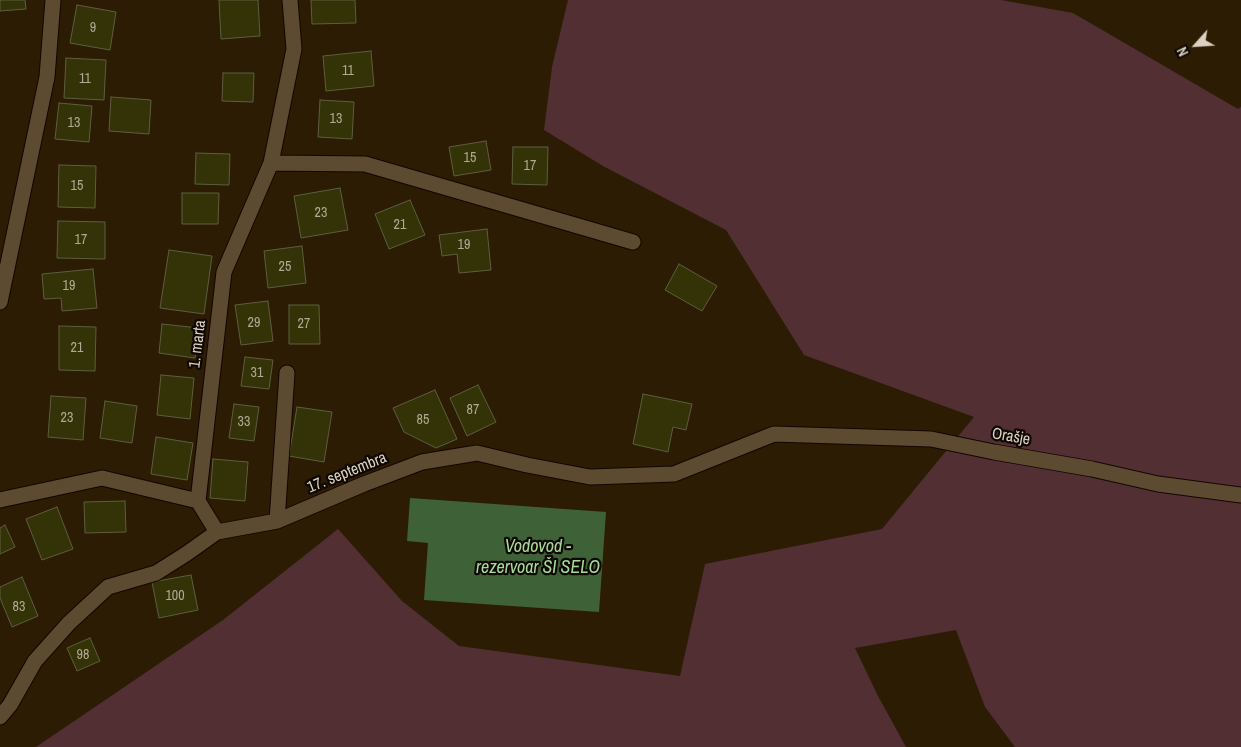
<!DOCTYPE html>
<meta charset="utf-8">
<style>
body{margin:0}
#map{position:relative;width:1241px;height:747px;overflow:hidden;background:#2c1c03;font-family:"Archivo Narrow",sans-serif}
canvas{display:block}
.north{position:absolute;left:1171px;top:20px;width:50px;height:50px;-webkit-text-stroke:4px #0f0802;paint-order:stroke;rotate:244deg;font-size:14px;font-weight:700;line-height:20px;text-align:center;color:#dbd0c2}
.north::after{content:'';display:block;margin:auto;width:18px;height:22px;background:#dbd0c2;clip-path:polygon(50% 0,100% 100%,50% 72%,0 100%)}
</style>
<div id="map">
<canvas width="1241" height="747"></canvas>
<div class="north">N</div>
</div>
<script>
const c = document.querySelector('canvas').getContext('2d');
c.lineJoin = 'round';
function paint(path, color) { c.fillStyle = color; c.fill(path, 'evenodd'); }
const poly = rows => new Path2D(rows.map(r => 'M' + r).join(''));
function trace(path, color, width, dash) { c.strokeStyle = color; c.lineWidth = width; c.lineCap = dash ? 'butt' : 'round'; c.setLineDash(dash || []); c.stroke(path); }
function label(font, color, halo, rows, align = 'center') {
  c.font = font + ' "Archivo Narrow",sans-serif'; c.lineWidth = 4.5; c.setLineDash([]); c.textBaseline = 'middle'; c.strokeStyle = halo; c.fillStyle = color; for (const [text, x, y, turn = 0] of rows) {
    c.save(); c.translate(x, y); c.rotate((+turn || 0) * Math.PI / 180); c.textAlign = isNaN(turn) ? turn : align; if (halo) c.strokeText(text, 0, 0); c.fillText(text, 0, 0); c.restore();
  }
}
const green = poly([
 [568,0,1001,0,1073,13,1238,109,1241,107,1241,747,1015,747,985,707,956,630,855,648,878,696,906,747,36,747,223,620,338,529,402,601,459,646,680,676,705,564,882,529,974,417,804,355,726,230,603,166,544,130,552,67]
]);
const water = poly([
 [410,498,606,512,599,612,424,600,428,543,407,541]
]);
const building = poly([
 [0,0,25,0,26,9,0,11,0,0],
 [219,0,258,0,260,36,221,39,219,0],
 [311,0,355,0,356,23,312,24,311,0],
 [77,5,116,12,110,50,70,43,77,5],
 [371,51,374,86,326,91,323,56,371,51],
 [66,58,106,60,104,100,64,98,66,58],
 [223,73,254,73,253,102,222,101,223,73],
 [111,97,151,100,149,134,109,131,111,97],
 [320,100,354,102,352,139,318,137,320,100],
 [59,103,92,106,89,142,55,139,59,103],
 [486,141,491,170,454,176,449,147,486,141],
 [513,147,548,147,547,185,512,184,513,147],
 [196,153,230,154,229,185,195,184,196,153],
 [59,165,96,166,95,208,58,207,59,165],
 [340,188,348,230,301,238,294,196,340,188],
 [182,193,219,193,218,224,182,224,182,193],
 [410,200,425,235,389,249,375,214,410,200],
 [58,221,105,222,105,259,57,258,58,221],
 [487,229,491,270,459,273,457,254,442,256,439,235,487,229],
 [302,246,306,283,268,288,264,251,302,246],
 [169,250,212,256,204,314,160,308,169,250],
 [679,264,717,286,702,311,665,290,679,264],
 [93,269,97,308,62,311,61,298,44,299,42,274,93,269],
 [268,301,273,341,241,345,235,305,268,301],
 [289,305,319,305,320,344,289,344,289,305],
 [162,324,199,328,195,358,159,353,162,324],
 [59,326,96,327,95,371,59,370,59,326],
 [245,357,273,360,269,389,241,386,245,357],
 [161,375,194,378,190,419,157,415,161,375],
 [478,385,496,422,467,436,450,398,478,385],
 [435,390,457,439,436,448,404,432,393,408,435,390],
 [643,394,692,404,686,430,673,427,668,452,633,444,643,394],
 [51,396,86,398,83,440,48,437,51,396],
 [105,401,137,406,132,443,100,438,105,401],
 [234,404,259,407,254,441,229,438,234,404],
 [297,407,332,412,324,462,289,456,297,407],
 [156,437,193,443,187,480,151,474,156,437],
 [213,459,248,462,245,501,210,498,213,459],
 [125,501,126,532,85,533,84,502,125,501],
 [57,507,73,549,42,560,26,519,57,507],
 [5,525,15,547,0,554,0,528,5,525],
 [191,575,198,610,159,618,152,582,191,575],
 [22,577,38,616,12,627,0,598,0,587,22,577],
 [90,638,100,661,77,671,67,648,90,638]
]);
const minor = poly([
 [271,163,365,164,633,242],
 [0,302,47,77,53,0],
 [0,500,102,478,198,501],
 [277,521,287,373],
 [217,532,198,501,224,272,271,163,294,49,290,0],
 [0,717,10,705,35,661,69,623,108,587,156,573,186,554,217,532,277,521,364,484,422,462,477,453,527,465,590,477,674,474,774,434,931,439,994,452,1092,469,1158,484,1241,495]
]);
const numberNames = [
 ["9",93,28],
 ["11",348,71],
 ["11",85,79],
 ["13",336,119],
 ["13",74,123],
 ["15",470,158],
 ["17",530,166],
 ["15",77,186],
 ["23",321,213],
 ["21",400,225],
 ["17",81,240],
 ["19",464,245],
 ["25",285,267],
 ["19",69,286],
 ["29",254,323],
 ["27",304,324],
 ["21",77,348],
 ["31",257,373],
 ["87",473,410],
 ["23",67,418],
 ["85",423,420],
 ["33",244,422],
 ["100",175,596],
 ["83",19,607],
 ["98",83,655]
];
const streetNames = [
 ["1. marta",198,344,-83],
 ["Orašje",1011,437,10],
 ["17. septembra",347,473,-22]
];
const waterNames = [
 ["Vodovod -",538,547],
 ["rezervoar ŠI SELO",538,568]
];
paint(green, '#522f33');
paint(water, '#3f6138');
paint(building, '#333307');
trace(building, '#5e5e3f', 1);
trace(minor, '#140600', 17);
trace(minor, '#5d4b31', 15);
label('14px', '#b1a993', null, numberNames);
label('16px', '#dbd0c2', '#0f0802', streetNames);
label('italic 18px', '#a5dc9a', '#0f0802', waterNames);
</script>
